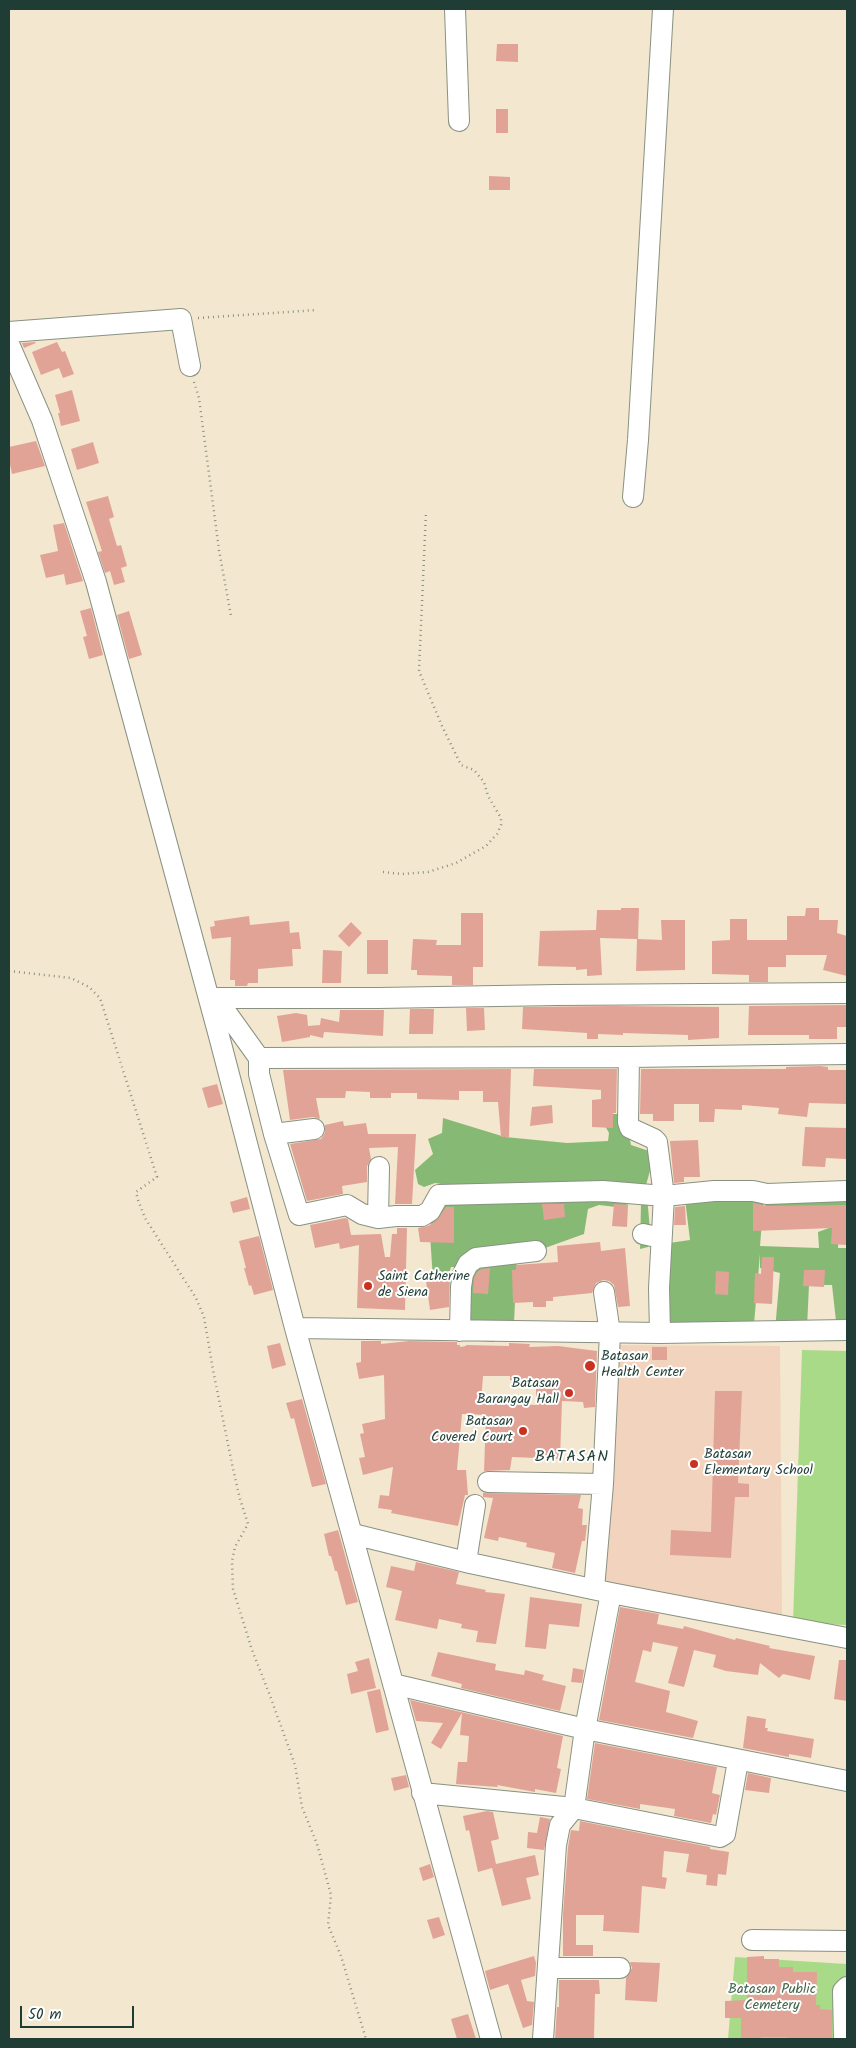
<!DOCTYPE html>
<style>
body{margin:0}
#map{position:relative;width:856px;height:2048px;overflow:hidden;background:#f3e7cf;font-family:Kalam,sans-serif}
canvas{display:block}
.frame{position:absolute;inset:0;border:10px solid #1f3d34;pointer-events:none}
.scale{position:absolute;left:20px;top:2006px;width:114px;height:22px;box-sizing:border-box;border:2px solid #1f3d34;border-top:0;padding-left:6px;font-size:15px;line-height:18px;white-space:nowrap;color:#1f3d34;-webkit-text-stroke:4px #fff;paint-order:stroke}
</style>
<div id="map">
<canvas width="856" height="2048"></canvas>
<div class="frame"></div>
<div class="scale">50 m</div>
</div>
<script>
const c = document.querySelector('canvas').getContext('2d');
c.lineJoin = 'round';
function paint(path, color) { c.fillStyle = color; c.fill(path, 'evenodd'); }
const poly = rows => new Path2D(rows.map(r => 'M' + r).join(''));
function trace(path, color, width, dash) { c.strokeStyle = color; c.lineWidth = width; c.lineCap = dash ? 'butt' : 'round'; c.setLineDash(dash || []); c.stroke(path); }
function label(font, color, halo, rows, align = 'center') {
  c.font = font + ' Kalam,sans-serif'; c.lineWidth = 4; c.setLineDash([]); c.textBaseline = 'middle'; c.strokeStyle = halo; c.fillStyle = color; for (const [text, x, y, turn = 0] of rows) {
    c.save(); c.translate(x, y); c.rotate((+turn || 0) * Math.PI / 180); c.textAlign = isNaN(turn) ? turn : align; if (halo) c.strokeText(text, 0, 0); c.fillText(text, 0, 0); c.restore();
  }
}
const built = poly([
 [612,1345,780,1346,782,1616,604,1583]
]);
const green = poly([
 [802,1350,847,1351,847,1625,793,1623],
 [735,1957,846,1964,847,2039,728,2039]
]);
const forest = poly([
 [613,1114,625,1114,631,1145,655,1153,646,1185,651,1241,648,1247,640,1249,641,1204,634,1203,616,1207,599,1205,588,1209,584,1234,517,1258,514,1323,494,1342,480,1341,471,1327,466,1297,466,1267,451,1267,445,1288,433,1280,430,1234,433,1203,444,1193,441,1184,435,1183,424,1187,418,1184,415,1170,433,1154,428,1139,442,1133,443,1118,505,1137,567,1143,608,1141,609,1133,604,1124,608,1116],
 [847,1190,847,1214,840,1215,838,1248,847,1248,847,1330,837,1330,832,1285,809,1285,807,1328,775,1330,780,1273,760,1268,760,1254,754,1324,654,1327,655,1245,690,1240,685,1199,764,1195,760,1246,819,1248,818,1232,829,1228,827,1224,765,1212,766,1192]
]);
const building = poly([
 [497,44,518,44,518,62,496,61],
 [496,109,508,109,508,133,496,133],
 [489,176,510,177,510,190,489,190],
 [35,342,36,343,24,348,22,343],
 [57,342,62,352,65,351,74,374,63,378,59,368,41,375,32,352],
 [72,390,80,421,61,426,58,413,60,413,55,395],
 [36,441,45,466,12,474,9,460,9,447],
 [93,442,99,463,77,470,71,449],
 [108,496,114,517,109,519,117,546,121,545,127,566,121,568,125,582,114,585,110,571,105,573,98,552,102,551,86,502],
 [64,523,83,581,66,585,64,574,46,578,40,555,58,551,53,525],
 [91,608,103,655,89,659,83,637,87,636,80,611],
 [129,611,142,655,129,659,117,615],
 [621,908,639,908,638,939,662,940,661,920,685,920,685,970,636,971,637,939,600,938,602,975,587,976,587,969,576,970,576,967,538,966,540,931,596,930,597,910,621,910],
 [806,908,819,908,819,920,838,920,837,933,847,936,847,976,823,970,827,955,786,955,786,967,768,967,768,982,749,982,749,975,712,974,712,941,730,940,730,919,747,919,747,940,787,940,787,916,805,916],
 [461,913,483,913,483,967,473,967,473,985,452,985,452,976,417,975,417,970,411,970,413,939,437,940,436,945,461,945],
 [249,916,250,925,289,921,290,933,299,932,301,949,292,949,293,966,258,969,258,983,248,983,247,986,235,986,235,980,230,980,231,937,212,939,210,927,215,926,214,921],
 [351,922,362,933,349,947,338,936],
 [367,940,388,940,388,974,367,974],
 [323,950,342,951,341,983,322,983],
 [847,1005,847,1027,837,1027,837,1039,809,1039,809,1035,748,1035,749,1006],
 [613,1006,719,1007,719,1038,688,1040,688,1035,623,1033,623,1035,598,1034,598,1039,587,1039,587,1033,522,1029,523,1007],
 [466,1008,484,1008,485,1030,467,1031],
 [410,1009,434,1009,433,1034,409,1034],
 [340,1010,384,1010,383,1036,324,1032,323,1038,310,1035,310,1037,282,1042,277,1016,296,1013,307,1015,308,1026,320,1025,321,1018,339,1022],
 [820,1066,828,1067,828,1070,847,1070,847,1104,809,1103,807,1117,778,1114,779,1108,742,1105,742,1110,715,1109,714,1122,699,1122,699,1104,674,1104,674,1121,653,1121,653,1114,640,1114,641,1069,786,1069,786,1067],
 [511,1069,509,1137,501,1137,498,1102,483,1102,483,1091,459,1091,459,1100,417,1099,417,1093,391,1093,391,1098,370,1098,370,1092,346,1091,345,1098,316,1098,320,1119,313,1117,290,1120,283,1070],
 [534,1069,617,1069,616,1113,613,1113,613,1128,592,1127,592,1100,601,1099,601,1090,533,1086],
 [217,1084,223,1104,208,1108,202,1088],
 [552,1105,553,1123,530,1126,532,1107],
 [343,1121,344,1126,366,1123,368,1134,416,1134,412,1204,395,1204,398,1147,369,1148,371,1159,367,1166,367,1182,342,1186,343,1194,307,1201,290,1144,321,1139,325,1133,325,1125],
 [805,1127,847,1128,846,1159,826,1158,825,1167,802,1166],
 [698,1140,700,1177,684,1177,684,1182,674,1183,670,1141],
 [247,1197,250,1209,233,1213,230,1202],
 [753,1203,767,1206,847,1205,847,1245,831,1244,832,1228,753,1231],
 [542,1204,564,1204,565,1217,544,1220],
 [614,1204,628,1205,627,1227,612,1226],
 [685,1206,686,1225,674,1225,675,1207],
 [446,1207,454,1207,454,1243,420,1242,418,1228,428,1226,436,1221],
 [345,1218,348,1219,351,1235,381,1234,385,1257,390,1257,392,1234,397,1234,397,1228,407,1228,405,1310,357,1308,359,1245,340,1249,339,1243,315,1248,310,1225],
 [259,1236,273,1290,254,1295,251,1285,249,1286,244,1268,246,1268,239,1241],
 [600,1242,601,1251,625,1248,630,1306,618,1307,614,1285,609,1281,603,1280,596,1283,592,1293,553,1297,553,1301,546,1301,546,1307,533,1307,533,1302,513,1303,512,1270,516,1270,516,1265,558,1262,557,1246],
 [762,1257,774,1257,772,1304,754,1303,755,1273,761,1274],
 [490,1268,488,1294,473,1293,474,1278,477,1272,481,1269],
 [804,1270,825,1270,824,1287,803,1286],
 [716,1271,729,1272,728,1295,715,1294],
 [450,1277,449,1307,430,1310,426,1281],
 [361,1341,381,1341,381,1344,409,1341,457,1342,457,1345,460,1345,460,1347,466,1346,466,1345,509,1346,509,1343,530,1344,529,1347,558,1346,597,1351,595,1407,584,1408,583,1402,562,1401,560,1459,512,1457,510,1470,484,1471,486,1415,462,1414,457,1470,466,1470,468,1495,465,1495,458,1526,391,1513,392,1510,378,1508,380,1495,389,1496,393,1467,363,1475,359,1458,365,1457,360,1434,364,1433,362,1424,385,1419,384,1375,359,1379,356,1363,361,1362],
 [483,1376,510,1376,510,1380,536,1381,536,1405,481,1403],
 [280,1343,286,1365,272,1369,267,1346],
 [652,1347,667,1347,667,1360,652,1360],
 [715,1391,742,1391,738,1483,749,1484,749,1497,735,1497,731,1558,670,1555,671,1530,711,1532],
 [302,1399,326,1484,312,1487,294,1418,291,1419,286,1403],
 [483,1493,581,1495,578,1508,583,1509,582,1525,587,1525,585,1541,582,1541,575,1573,552,1568,555,1553,526,1547,527,1543,499,1537,498,1541,484,1538,493,1498,483,1497],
 [338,1530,358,1602,346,1605,337,1571,335,1571,331,1556,329,1556,324,1534],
 [416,1562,459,1572,456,1584,486,1590,485,1592,505,1594,496,1644,476,1642,478,1631,461,1628,462,1624,439,1619,437,1629,395,1620,402,1591,386,1587,391,1566,414,1571],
 [530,1597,582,1604,579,1627,549,1624,546,1649,525,1647],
 [620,1607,659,1614,657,1624,683,1629,684,1626,735,1640,736,1638,770,1646,769,1648,815,1656,810,1680,783,1674,779,1678,760,1663,758,1675,726,1671,713,1667,716,1655,694,1650,684,1687,668,1683,678,1647,653,1642,651,1652,643,1650,635,1682,670,1691,666,1712,698,1721,693,1738,599,1720],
 [438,1652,496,1664,495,1670,524,1675,525,1670,544,1675,542,1680,566,1686,560,1711,461,1688,462,1684,431,1676],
 [369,1658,376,1688,351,1694,347,1674,358,1671,355,1662],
 [839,1660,847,1660,847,1701,834,1699],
 [573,1668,584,1670,582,1683,571,1682],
 [380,1689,389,1730,376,1733,367,1692],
 [410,1700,563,1736,557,1768,561,1769,556,1793,535,1789,535,1792,497,1785,498,1787,456,1784,458,1762,467,1762,469,1736,460,1735,462,1713,441,1749,431,1743,443,1723,416,1721],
 [747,1716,766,1719,765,1728,768,1728,767,1731,814,1739,811,1758,789,1754,789,1757,743,1748],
 [595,1743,717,1767,712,1793,720,1795,716,1815,713,1814,711,1823,674,1816,675,1809,640,1804,640,1809,587,1799],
 [748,1773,771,1778,769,1793,745,1790],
 [406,1775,409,1787,394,1791,391,1778],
 [487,1811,493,1812,499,1839,491,1841,496,1864,535,1855,539,1875,526,1878,531,1899,502,1906,492,1868,478,1872,469,1830,466,1831,463,1816],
 [540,1817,550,1819,544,1850,527,1848,528,1832,537,1833],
 [580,1821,710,1847,710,1849,729,1852,726,1875,718,1874,717,1886,706,1885,707,1875,686,1872,689,1854,664,1851,662,1877,667,1878,665,1889,642,1886,639,1933,603,1931,604,1915,576,1915,576,1945,593,1945,593,1956,563,1956,563,1914,568,1847,571,1830,579,1831],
 [430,1864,434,1877,423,1881,419,1868],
 [439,1917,445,1935,433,1939,427,1920],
 [534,1956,536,1963,535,1976,521,1980,527,2001,534,2002,532,2025,523,2028,508,1984,490,1990,485,1971],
 [764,1956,764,1959,779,1959,779,1967,793,1967,793,1972,817,1972,816,2005,820,2005,820,2009,832,2010,832,2039,787,2039,787,2037,761,2037,761,2039,741,2039,741,2018,725,2018,725,2001,747,2000,747,1957],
 [630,1962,660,1963,657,2002,625,2000,626,1978,632,1968],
 [559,1980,599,1980,600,1994,595,1994,594,2039,555,2039,557,2007,559,2007],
 [468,2014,476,2039,457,2039,451,2019]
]);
const path = poly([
 [198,318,317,310],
 [194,382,199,398,219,550,231,616],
 [383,872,402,874,428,872,456,863,486,846,497,834,501,825,501,818,488,796,484,782,474,770,461,765,442,726,419,671,426,512],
 [9,971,71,978,89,987,100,998,157,1177,136,1192,138,1200,145,1218,196,1298,204,1317,213,1370,232,1464,240,1499,248,1524,235,1547,232,1561,233,1589,252,1650,269,1693,295,1765,302,1807,317,1844,331,1895,328,1925,341,1956,366,2039]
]);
const minor = poly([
 [455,9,459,121],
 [9,332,181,319,190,366],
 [9,344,42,420,96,582,219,1036,295,1328,491,2039],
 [633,497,638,440,663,9],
 [209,998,378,998,557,995,847,993],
 [216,998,259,1058,629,1057,847,1054],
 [629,1057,628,1122,630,1128,654,1139,657,1142,664,1196,659,1288,660,1333],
 [259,1058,259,1074,274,1134,299,1215,347,1205,362,1214,378,1218,396,1216,422,1216,430,1211,439,1195,603,1191,664,1196,714,1191,753,1191,767,1194,847,1191],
 [274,1134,314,1129],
 [378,1218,379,1167],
 [643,1234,661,1238],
 [295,1328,660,1333,847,1330],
 [460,1331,461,1287,463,1274,468,1264,476,1258,536,1251],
 [488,1482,603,1484],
 [353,1534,470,1563,611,1593,847,1638],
 [466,1562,475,1505],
 [594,1589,603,1484,610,1333,604,1292],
 [393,1684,585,1729,847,1781],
 [422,1793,574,1808,720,1837,725,1834,738,1761],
 [752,1940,847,1941],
 [548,1968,620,1968],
 [543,2039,556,1845,560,1825,574,1808,585,1729,611,1593],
 [844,2039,843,1991,847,1987]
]);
const markers = [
 [368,1286,5,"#c8321e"],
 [590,1366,6,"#c8321e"],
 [569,1393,5,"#c8321e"],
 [523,1431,5,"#c8321e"],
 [694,1464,5,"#c8321e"]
];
const poiNames = [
 ["Saint Catherine",378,1278],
 ["de Siena",378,1294],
 ["Batasan",601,1358],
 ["Health Center",601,1374],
 ["Batasan",559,1385,"right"],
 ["Barangay Hall",559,1401,"right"],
 ["Batasan",513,1423,"right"],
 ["Covered Court",513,1439,"right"],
 ["Batasan",704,1456],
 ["Elementary School",704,1472]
];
const parkNames = [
 ["Batasan Public",772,1991],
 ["Cemetery",772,2007]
];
const quarterNames = [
 ["BATASAN",572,1458]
];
paint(built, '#f2d4be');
paint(green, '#a9da88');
paint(forest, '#86ba74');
paint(building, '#e2a397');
trace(minor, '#899282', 22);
trace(path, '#899282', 2.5, [1, 4]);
trace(minor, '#fff', 20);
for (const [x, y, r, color] of markers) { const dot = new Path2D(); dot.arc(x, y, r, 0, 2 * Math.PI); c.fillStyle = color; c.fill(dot); trace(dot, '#fff', 2); }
label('14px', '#1f3d34', '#fff', poiNames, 'left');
label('14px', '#426449', '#fff', parkNames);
c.letterSpacing = '1px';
label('16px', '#1f3d34', '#fff', quarterNames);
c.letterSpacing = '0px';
</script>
